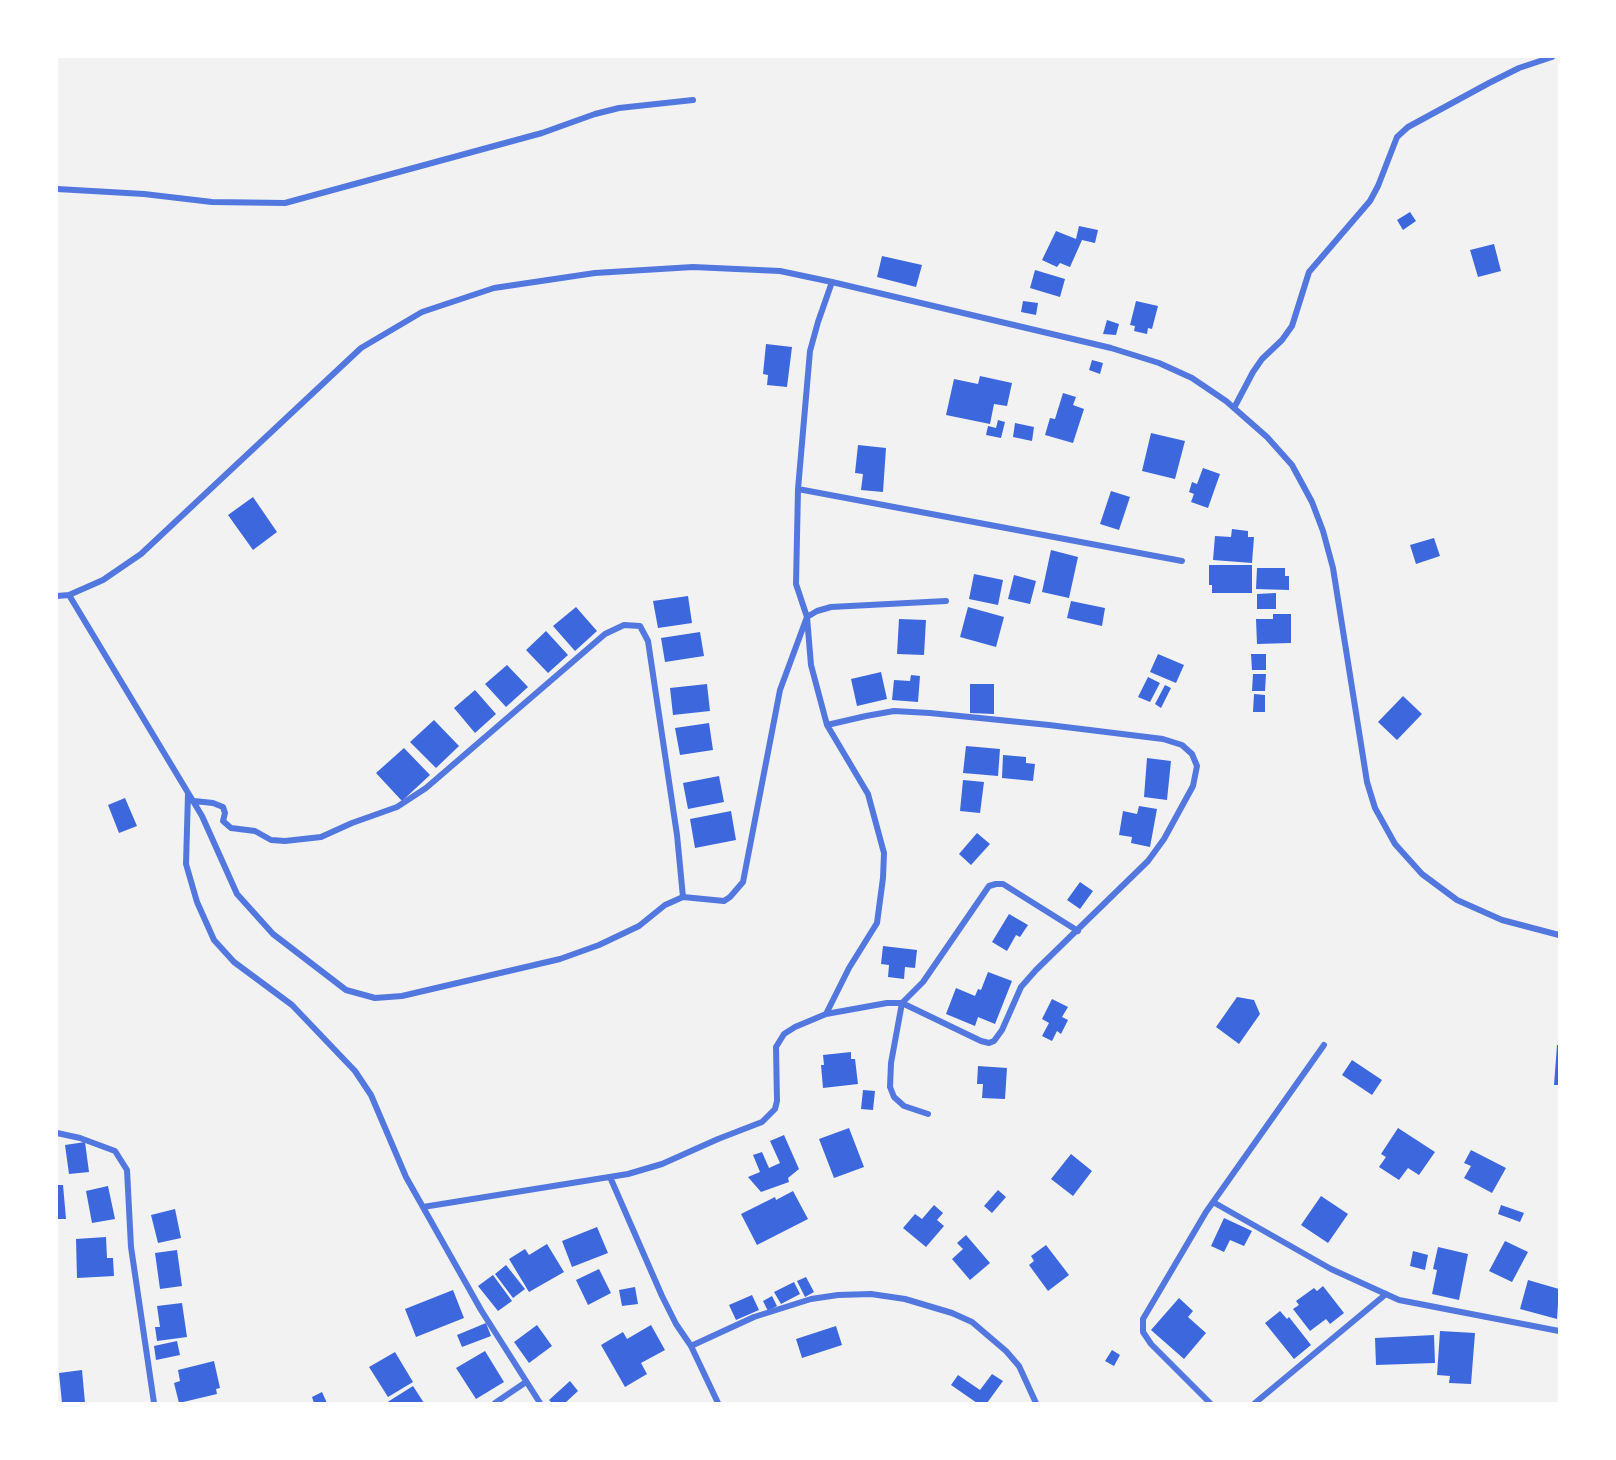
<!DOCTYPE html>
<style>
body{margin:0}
#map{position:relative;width:1616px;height:1460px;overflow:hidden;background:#f2f2f2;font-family:Karla,sans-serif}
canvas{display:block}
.frame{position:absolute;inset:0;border:58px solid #fff;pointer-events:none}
</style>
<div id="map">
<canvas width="1616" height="1460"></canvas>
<div class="frame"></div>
</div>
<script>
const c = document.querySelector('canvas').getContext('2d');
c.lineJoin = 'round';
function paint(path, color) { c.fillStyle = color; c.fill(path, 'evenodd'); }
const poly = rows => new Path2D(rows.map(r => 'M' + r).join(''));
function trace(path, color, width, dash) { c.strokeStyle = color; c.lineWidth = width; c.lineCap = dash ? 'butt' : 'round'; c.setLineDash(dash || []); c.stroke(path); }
const building = poly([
 [1410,212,1416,221,1403,230,1397,220],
 [1079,226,1098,230,1095,243,1082,240,1070,267,1060,263,1057,267,1042,260,1056,231,1076,239],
 [1494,244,1501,271,1478,277,1470,250],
 [882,256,922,265,916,287,877,277],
 [1035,270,1065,279,1060,297,1030,288],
 [1023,301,1038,303,1036,315,1021,312],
 [1136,301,1158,306,1152,329,1148,328,1147,334,1134,331,1135,326,1130,325],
 [1107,320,1119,324,1116,335,1103,334],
 [766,344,792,347,787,387,767,385,768,375,763,374],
 [1092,360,1103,363,1100,374,1089,370],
 [980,376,1012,383,1007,406,994,404,990,424,946,415,954,379,978,384],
 [1063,393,1076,397,1073,405,1084,409,1073,443,1045,435,1050,418,1055,419],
 [998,420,1005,422,1001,438,986,435,988,426,996,428],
 [1015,423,1034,427,1032,441,1013,437],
 [1151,433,1185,441,1175,479,1142,471],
 [858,445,886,448,883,492,861,490,863,474,855,473],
 [1203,468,1220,474,1208,508,1191,502,1194,494,1189,492,1192,482,1197,484],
 [1111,491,1130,497,1119,530,1100,524],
 [253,497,277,532,253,550,228,515],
 [1232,529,1248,531,1248,537,1254,537,1252,563,1213,560,1215,536,1231,537],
 [1434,538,1440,556,1416,564,1410,545],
 [1051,550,1078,557,1069,598,1042,592],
 [1209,565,1252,565,1252,593,1212,593,1212,585,1209,585],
 [1257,568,1285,568,1285,576,1289,576,1289,590,1256,589],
 [974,574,1003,580,998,605,969,599],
 [1014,575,1036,581,1030,604,1008,599],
 [1276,593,1276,609,1257,609,1257,594],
 [688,596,692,623,658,628,653,601],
 [1071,601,1105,608,1102,626,1067,618],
 [576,607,597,631,575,651,553,626],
 [968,607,1004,617,996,647,960,637],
 [1273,614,1291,614,1291,643,1257,644,1256,619,1273,619],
 [899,619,926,620,924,655,897,654],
 [546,631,568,655,548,673,526,650],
 [700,632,704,656,665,662,661,638],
 [1158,654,1184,665,1176,683,1150,672],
 [1251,654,1266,654,1266,670,1252,670],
 [507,665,528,687,506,707,485,684],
 [881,672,887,699,857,706,851,679],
 [1253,674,1266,674,1265,691,1252,691],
 [911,675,920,676,918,702,892,700,894,680,910,681],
 [1148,677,1160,683,1150,702,1138,697],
 [707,684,710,711,673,715,670,688],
 [970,684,994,684,994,714,970,713],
 [1165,685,1171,688,1161,708,1155,704],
 [475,690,496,714,475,733,454,708],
 [1254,694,1265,695,1265,712,1253,712],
 [1403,696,1422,714,1397,740,1378,722],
 [434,720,459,746,436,768,410,742],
 [709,723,713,750,680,755,675,728],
 [966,746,1000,749,998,776,963,773],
 [404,748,430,775,402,801,376,773],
 [1003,755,1026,757,1026,763,1035,764,1033,781,1002,778],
 [1147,758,1171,761,1167,800,1144,797],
 [719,776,724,802,688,809,683,783],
 [963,780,984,782,980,813,960,811],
 [125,798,137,826,119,833,108,805],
 [1139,806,1157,809,1150,847,1131,843,1132,837,1119,835,1123,811,1137,814],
 [731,811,736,840,695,848,690,819],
 [977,833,990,844,971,865,959,854],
 [1080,882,1093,891,1080,909,1067,900],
 [1009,914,1028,925,1020,937,1016,935,1007,951,992,942],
 [883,946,917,950,915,968,905,967,904,979,888,977,889,965,881,964],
 [988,972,1012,981,995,1024,978,1017,975,1026,946,1014,956,988,975,996,978,989,981,990],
 [1237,997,1254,1000,1260,1014,1239,1044,1216,1027],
 [1052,999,1068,1007,1062,1017,1068,1020,1061,1034,1057,1031,1052,1041,1042,1036,1049,1023,1042,1019],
 [1557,1045,1559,1045,1559,1085,1554,1085],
 [851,1052,851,1059,855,1059,858,1084,823,1088,821,1065,824,1065,823,1055],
 [1352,1060,1382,1080,1372,1095,1342,1075],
 [978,1066,1007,1068,1005,1099,982,1098,983,1084,977,1084],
 [863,1090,875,1091,873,1110,861,1109],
 [849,1128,864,1167,834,1178,819,1139],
 [1398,1128,1435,1152,1419,1175,1408,1168,1399,1180,1379,1167,1386,1157,1381,1154],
 [784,1135,799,1169,788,1178,789,1182,761,1192,748,1177,760,1172,753,1155,762,1152,769,1168,780,1163,770,1141],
 [85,1142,89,1172,69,1174,65,1145],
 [1471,1150,1506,1168,1492,1193,1464,1178,1471,1166,1464,1163],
 [1071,1154,1092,1171,1073,1196,1051,1179],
 [57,1185,63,1185,66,1219,57,1219],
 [108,1186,115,1219,92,1223,86,1191],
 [998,1190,1006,1197,992,1213,984,1206],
 [793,1191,808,1219,757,1245,741,1214,775,1197,776,1200],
 [1321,1196,1348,1214,1328,1243,1301,1225],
 [934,1205,943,1213,937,1220,944,1226,926,1247,903,1228,915,1214,922,1219],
 [1501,1205,1524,1213,1520,1222,1498,1214],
 [175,1209,181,1238,158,1243,151,1215],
 [1224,1218,1252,1231,1244,1246,1230,1240,1224,1252,1211,1246],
 [597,1227,608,1253,572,1267,562,1241],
 [966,1235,990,1263,970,1280,952,1259,963,1249,957,1243],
 [106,1237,107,1258,113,1258,114,1276,77,1278,76,1239],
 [1505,1241,1528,1252,1512,1282,1489,1271],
 [547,1244,564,1272,529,1292,509,1259,525,1249,529,1255],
 [1046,1245,1069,1275,1048,1291,1029,1265,1034,1261,1031,1256],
 [1438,1247,1468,1254,1459,1300,1432,1294,1437,1270,1433,1269],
 [177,1250,182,1286,160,1289,155,1253],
 [1413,1251,1428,1255,1425,1270,1410,1266],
 [506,1265,525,1289,513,1298,495,1274],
 [599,1269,611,1293,588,1305,576,1280],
 [493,1275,512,1301,498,1311,478,1286],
 [806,1277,814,1292,805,1297,797,1281],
 [1528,1280,1559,1289,1557,1319,1520,1309],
 [794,1282,800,1294,781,1304,774,1292],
 [1323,1286,1344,1313,1330,1324,1326,1319,1310,1331,1293,1309,1299,1305,1296,1301,1314,1288,1317,1291],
 [635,1287,638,1304,622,1306,619,1290],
 [453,1290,464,1318,416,1337,405,1309],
 [752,1295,759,1310,736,1320,729,1305],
 [772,1296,777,1306,768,1311,763,1301],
 [1179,1298,1193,1311,1188,1317,1206,1333,1184,1359,1151,1330],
 [182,1303,187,1337,157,1341,155,1327,160,1327,157,1306],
 [1280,1311,1287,1319,1289,1317,1311,1345,1294,1359,1265,1323],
 [486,1323,491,1336,462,1347,457,1335],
 [537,1325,552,1346,529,1363,514,1342],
 [651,1325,665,1350,641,1363,647,1374,625,1387,601,1345,623,1332,627,1339],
 [836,1326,842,1345,802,1358,796,1339],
 [1440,1331,1475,1333,1471,1384,1449,1383,1450,1376,1437,1375],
 [1434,1335,1435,1363,1376,1365,1375,1338],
 [177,1341,180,1355,156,1360,154,1346],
 [1112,1350,1120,1355,1114,1366,1105,1361],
 [485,1351,504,1382,476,1399,456,1368],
 [395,1352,413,1382,388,1397,369,1367],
 [214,1361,220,1388,216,1389,217,1394,179,1403,174,1383,180,1381,178,1370],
 [82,1370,85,1403,62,1403,59,1373],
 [992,1374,1003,1381,987,1403,977,1403,951,1385,958,1375,980,1390],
 [570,1381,578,1391,565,1403,552,1403,549,1400],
 [413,1386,424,1403,386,1403],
 [322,1392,327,1403,314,1403,312,1397]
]);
const minor = poly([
 [57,189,144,194,212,202,285,203,542,133,595,114,619,108,693,100],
 [1234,408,1253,372,1262,359,1282,340,1292,326,1309,272,1370,201,1378,186,1397,137,1408,127,1489,83,1519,68,1552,57],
 [798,489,1182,561],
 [69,595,202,816,237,894,273,934,346,990,375,998,402,996,560,959,599,945,639,926,665,905,683,897,677,835,648,641,640,626,624,625,605,634,426,788,397,807,352,823,321,837,285,841,271,840,255,831,231,828,223,821,225,813,223,807,213,803,194,801],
 [57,596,69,595,103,580,141,554,361,348,422,312,494,288,595,273,693,267,780,271,832,282,1111,348,1159,363,1192,378,1226,401,1267,437,1292,465,1312,502,1323,531,1333,568,1367,782,1375,808,1395,844,1422,874,1457,900,1502,920,1559,935],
 [827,725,866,716,894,711,930,713,1049,725,1163,739,1182,745,1192,754,1197,766,1193,786,1164,839,1148,861,1036,970,1021,987,1002,1030,994,1041,989,1043,981,1041,902,1003,891,1063,890,1087,894,1097,904,1106,928,1114],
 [188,794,186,864,197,902,214,940,234,962,292,1005,355,1071,371,1095,406,1177,481,1310,540,1403],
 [683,897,724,901,730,897,743,882,780,690,807,617,817,611,831,607,946,601],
 [826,1014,849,968,877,923,883,878,884,853,868,794,827,725,811,665,807,617,796,584,798,489,810,351,818,322,832,282],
 [57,1133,80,1138,115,1151,127,1170,131,1247,154,1403],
 [610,1177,662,1296,676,1324,691,1346,718,1403],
 [1213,1202,1331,1269,1399,1300,1559,1331],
 [423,1207,628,1174,662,1164,718,1139,762,1122,775,1109,777,1101,776,1047,784,1034,795,1027,826,1014,887,1003,902,1003,923,982,989,886,996,884,1003,884,1078,931],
 [691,1346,754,1317,811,1299,838,1295,871,1294,905,1299,952,1313,972,1322,1006,1351,1019,1366,1036,1403],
 [495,1403,526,1382],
 [1210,1403,1151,1344,1143,1332,1143,1319,1206,1212,1324,1045],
 [1255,1403,1386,1294]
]);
paint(building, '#3d67dc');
trace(minor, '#5277de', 6);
</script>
